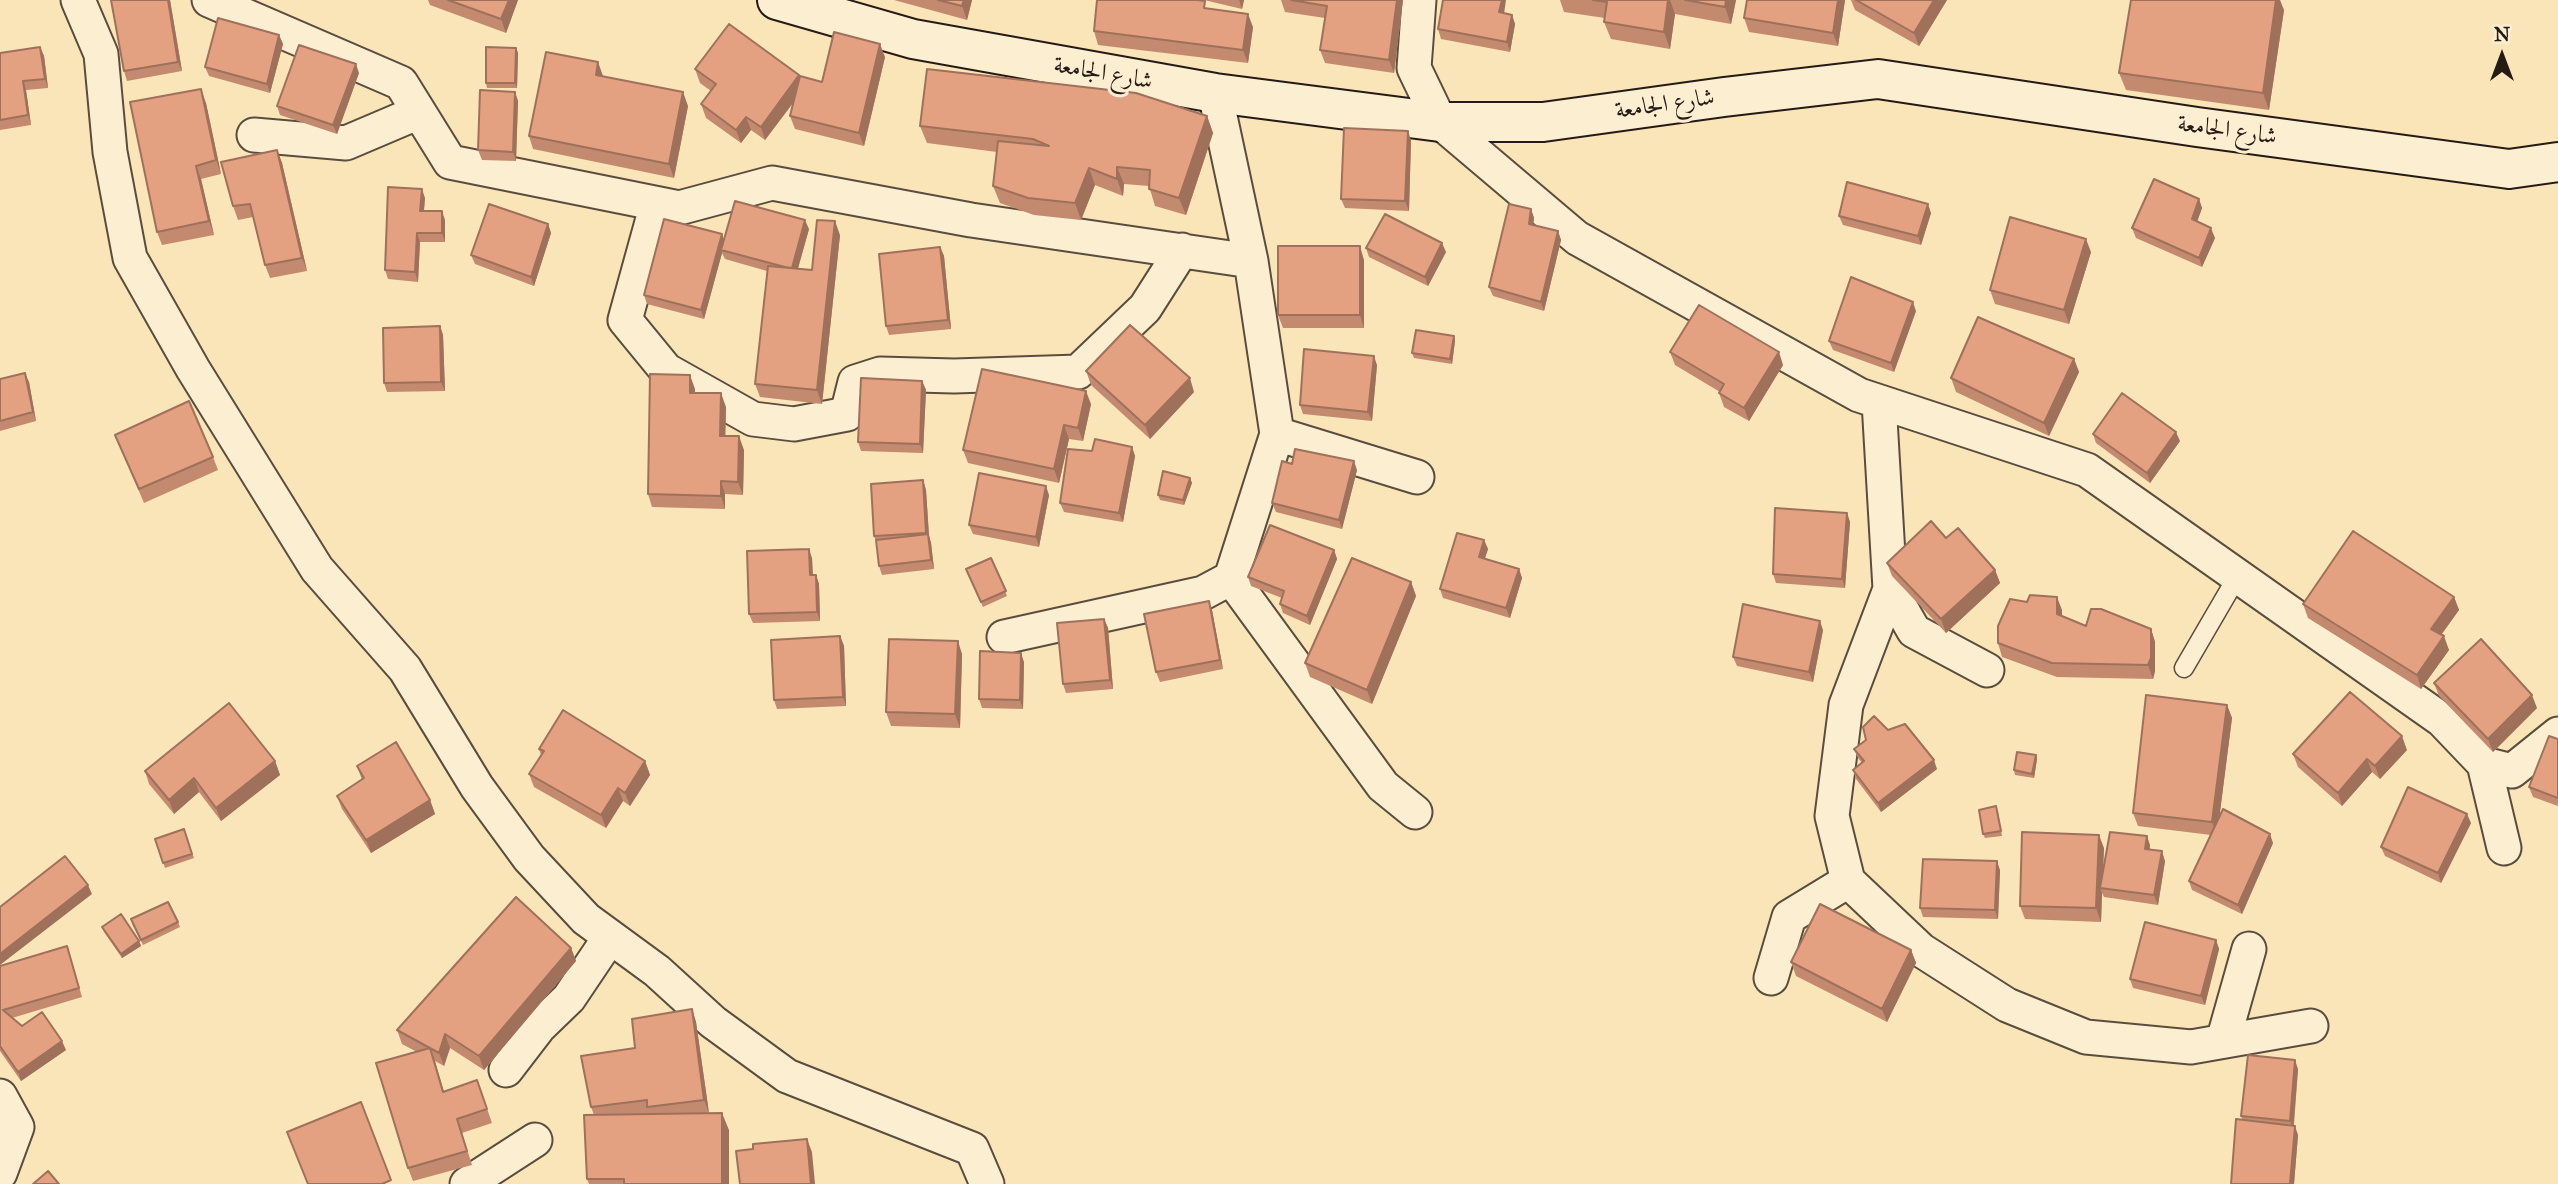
<!DOCTYPE html>
<meta charset="utf-8">
<style>
body{margin:0}
#map{position:relative;width:2558px;height:1184px;overflow:hidden;background:#fae5b8;font-family:"IM FELL Great Primer",serif}
canvas{display:block}
.north{position:absolute;left:2467px;top:21px;width:70px;height:70px;-webkit-text-stroke:5px #fceed1;paint-order:stroke;rotate:0deg;font-size:19px;font-weight:700;line-height:28px;text-align:center;color:#261a15}
.north::after{content:'';display:block;margin:auto;width:24px;height:32px;background:#261a15;clip-path:polygon(50% 0,100% 100%,50% 72%,0 100%)}
</style>
<div id="map">
<canvas width="2558" height="1184"></canvas>
<div class="north">N</div>
</div>
<script>
const c = document.querySelector('canvas').getContext('2d');
c.lineJoin = 'round';
const poly = rows => new Path2D(rows.map(r => 'M' + r).join(''));
function trace(path, color, width, dash) { c.strokeStyle = color; c.lineWidth = width; c.lineCap = dash ? 'butt' : 'round'; c.setLineDash(dash || []); c.stroke(path); }
function paint(path, color) { c.fillStyle = color; c.fill(path, 'evenodd'); }
function label(font, color, halo, rows, align = 'center') {
  c.font = font + ' "IM FELL Great Primer",Amiri,serif'; c.lineWidth = 6; c.setLineDash([]); c.textBaseline = 'middle'; c.strokeStyle = halo; c.fillStyle = color; for (const [text, x, y, turn = 0] of rows) {
    c.save(); c.translate(x, y); c.rotate((+turn || 0) * Math.PI / 180); c.textAlign = isNaN(turn) ? turn : align; if (halo) c.strokeText(text, 0, 0); c.fillText(text, 0, 0); c.restore();
  }
}
const lane = poly([
 [2184,668,2237,577]
]);
const street = poly([
 [78,0,101,54,110,152,130,258,193,369,317,569,405,669,477,787,529,858,586,919,657,971,713,1022,787,1076,972,1149,987,1184],
 [209,0,401,83,450,162,679,208,772,183,971,220,1251,261],
 [1419,0,1414,68,1440,122,1577,238,1859,395,2087,470,2442,720,2484,764,2512,771,2558,734],
 [254,135,346,143,419,112],
 [657,204,625,320,666,370,753,419,794,424,847,414,855,382,880,374,954,376,1078,372,1145,308,1182,250],
 [1879,402,1890,589,1846,705,1832,816,1848,881,1921,950,2007,1005,2086,1037,2191,1047,2311,1026],
 [1277,434,1417,477],
 [1231,578,1383,786,1415,812],
 [1890,589,1914,631,1987,670],
 [1004,637,1203,593,1231,578,1277,434,1251,261,1215,93],
 [2484,764,2504,848],
 [1771,978,1789,917,1848,881],
 [2223,1041,2249,949],
 [506,1070,539,1027,569,998,610,937],
 [0,1096,17,1127,0,1173],
 [467,1184,535,1140]
]);
const secondary = poly([
 [777,0,913,39,1215,93,1440,122,1543,122,1724,97,1878,79,2197,127,2509,169,2558,162]
]);
const wall = poly([
 [111,0,170,0,182,71,127,81,124,71],
 [428,0,518,0,506,33,430,5],
 [894,0,972,0,967,20],
 [1204,0,1244,0,1242,9],
 [1281,0,1403,0,1394,73,1325,63,1320,50,1325,18,1285,12],
 [1560,0,1736,0,1731,24,1675,14,1670,49,1611,39,1604,22,1605,18,1564,12],
 [1747,0,1845,0,1838,46,1749,32,1744,18],
 [1851,0,1947,0,1919,46,1855,10],
 [1207,9,1253,27,1248,63,1098,45,1094,31],
 [2284,10,2269,110,2126,90,2119,73],
 [1504,13,1512,15,1515,24,1510,52,1441,39,1438,29],
 [279,35,283,44,270,93,209,76,205,67],
 [40,47,44,56,48,88,26,90,31,125,0,130,0,53],
 [516,48,518,53,517,88,487,88,486,83],
 [885,57,864,146,795,129,790,116,794,102,765,140,751,130,741,143,706,118,701,104,711,91,700,83,695,69,800,76,822,82],
 [359,73,337,134,280,115,277,106],
 [603,76,688,106,674,178,533,149,529,136],
 [515,92,518,101,516,161,482,160,478,150],
 [206,103,221,174,201,179,214,235,162,245,157,232],
 [1207,116,1213,133,1186,215,1155,206,1149,186,1124,184,1123,196,1095,185,1081,220,1034,215,1000,203,993,186,997,152,927,143,920,126],
 [1411,140,1409,211,1345,208,1341,199],
 [277,150,282,163,307,271,270,278,265,265,253,217,238,220,233,206],
 [425,198,424,211,445,220,445,242,420,242,418,282,388,279,385,270],
 [2199,199,2202,208,2197,221,2215,238,2202,267,2136,238,2132,228],
 [1531,209,1534,218,1533,225,1558,231,1561,240,1544,311,1493,296,1489,287],
 [1931,213,1921,245,1843,225,1839,216],
 [548,224,551,233,534,286,475,264,471,255],
 [809,229,798,269,812,270,840,235,822,404,760,397,755,384,767,271,725,259,722,253,704,319,647,304,644,295,722,234,724,240],
 [940,247,944,256,951,329,889,335,886,326],
 [1366,248,1446,252,1428,286,1369,257],
 [2091,252,2069,324,1995,304,1990,290],
 [1364,260,1364,328,1283,328,1278,315],
 [1916,311,1894,372,1833,350,1829,341],
 [440,326,443,335,445,391,387,392,384,383],
 [1454,336,1455,341,1452,364,1414,358,1412,353],
 [1670,352,1783,365,1749,421,1724,407,1719,393,1720,392,1675,365],
 [2074,359,2079,372,2049,436,1956,392,1951,378],
 [1377,365,1372,421,1303,414,1300,405],
 [1086,371,1194,392,1150,439,1091,385],
 [0,379,29,382,36,421,0,431],
 [922,381,926,390,923,453,861,451,858,442],
 [695,389,695,393,726,407,725,436,744,450,743,495,725,494,725,509,652,507,648,494],
 [1091,404,1083,441,1069,439,1059,483,968,463,963,450],
 [2093,434,2180,441,2150,483,2096,443],
 [115,435,213,457,218,470,144,503],
 [1132,447,1135,456,1123,522,1064,512,1060,503],
 [1292,464,1357,470,1342,529,1276,512,1272,503],
 [1190,478,1192,483,1184,505,1160,500,1158,495],
 [923,480,926,490,929,536,931,543,934,569,882,575,879,566,876,542,874,536],
 [1049,495,1039,547,973,534,969,525],
 [1847,513,1850,522,1845,588,1776,583,1773,574],
 [1484,540,1488,549,1485,559,1519,569,1522,578,1510,618,1443,598,1440,589],
 [1334,550,1337,559,1310,625,1283,613,1280,604,1282,598,1251,586,1248,577],
 [812,558,813,575,816,575,819,584,820,621,753,623,749,614],
 [991,558,1007,596,983,607,966,569],
 [1887,563,1995,570,2000,583,1946,633,1892,576],
 [1411,582,1416,596,1372,704,1310,677,1305,663],
 [2454,597,2459,610,2441,635,2449,650,2421,689,2308,618,2303,604],
 [1212,610,1223,669,1160,682,1156,672],
 [2062,610,2062,616,2086,626,2151,629,2155,642,2155,671,2153,679,2057,677,2002,657,1998,643],
 [1104,619,1108,628,1113,689,1066,693,1063,684],
 [1823,630,1813,682,1737,666,1733,657],
 [840,636,844,646,846,706,777,709,774,700],
 [962,654,960,728,891,726,886,712],
 [1024,662,1023,709,982,708,979,699],
 [2434,683,2537,708,2493,752,2439,696],
 [2227,705,2232,718,2219,818,2273,843,2242,914,2192,890,2189,881,2211,835,2138,826,2133,813],
 [1888,730,1937,769,1881,812,1856,779,1853,770,1862,763,1858,758,1854,749],
 [2558,739,2558,806,2533,797,2529,787],
 [539,749,645,761,650,775,630,806,623,801,606,828,534,787,529,774,541,755],
 [2407,750,2380,779,2372,772,2342,806,2298,767,2293,754],
 [2036,755,2037,759,2034,778,2015,775,2014,770],
 [275,761,280,775,221,821,199,792,174,814,149,784,145,771],
 [357,766,430,800,435,814,371,853,342,809,337,796,362,780],
 [1998,811,2002,836,1985,838,1983,834],
 [2471,823,2441,883,2385,856,2381,847],
 [184,829,194,858,165,868,155,839],
 [2150,845,2150,849,2165,861,2158,905,2104,897,2102,893,2101,922,2025,919,2020,906,2104,848,2103,874],
 [2000,870,1998,919,1923,917,1920,908],
 [178,922,180,927,143,945,132,924],
 [102,927,139,941,141,946,122,958,104,932],
 [2216,940,2219,949,2205,1005,2133,988,2130,979],
 [67,946,82,997,12,1018,22,1026,66,1050,21,1081,0,1051,0,966],
 [571,948,576,961,484,1070,450,1048,444,1066,435,1061,444,1092,477,1080,492,1123,462,1133,472,1165,413,1181,408,1168,417,1052,402,1044,397,1030],
 [1911,950,1916,963,1887,1022,1796,976,1791,962],
 [692,1009,696,1022,709,1113,729,1130,729,1184,589,1184,587,1179,594,1115,591,1107,635,1048],
 [2298,1069,2294,1126,2298,1135,2294,1184,2231,1184,2242,1119,2241,1116]
]);
const shadedWall = poly([
 [168,0,170,0,182,71,178,62],
 [509,0,518,0,506,33,501,19],
 [964,0,972,0,967,20,962,6],
 [1239,0,1244,0,1242,9],
 [1397,0,1403,0,1394,73,1389,60],
 [1502,0,1506,0,1503,21,1499,12],
 [1668,0,1670,0,1675,14,1670,49,1664,32],
 [1726,0,1736,0,1731,24,1725,7],
 [1838,0,1845,0,1838,46,1833,33],
 [1934,0,1947,0,1919,46,1914,33],
 [2276,0,2280,0,2284,10,2269,110,2263,93],
 [1248,14,1253,27,1248,63,1243,50],
 [1512,15,1515,24,1510,52,1507,42],
 [279,35,283,44,270,93,267,84],
 [880,44,885,57,864,146,859,133],
 [40,47,44,56,48,88,45,79],
 [516,48,518,53,517,88,515,83],
 [598,62,603,76,596,75],
 [356,64,359,73,337,134,333,125],
 [799,75,804,88,765,140,761,127],
 [23,81,26,90,31,125,28,115],
 [201,89,206,103,221,174,216,160],
 [515,92,518,101,516,161,513,152],
 [683,92,688,106,674,178,669,164],
 [1207,116,1213,133,1186,215,1179,198],
 [746,117,751,130,741,143,736,130],
 [1408,131,1411,140,1409,211,1405,201],
 [277,150,282,163,307,271,302,258],
 [196,166,201,179,214,235,209,221],
 [1117,167,1124,184,1123,196,1117,179],
 [1089,168,1095,185,1081,220,1075,203],
 [422,189,425,198,423,220,420,211],
 [2199,199,2202,208,2195,228,2192,219],
 [1928,204,1931,213,1921,245,1918,236],
 [1531,209,1534,218,1532,233,1529,224],
 [442,211,445,220,445,242,442,233],
 [805,220,809,229,795,278,791,269],
 [835,221,840,235,822,404,817,390],
 [548,224,551,233,534,286,531,277],
 [2211,228,2215,238,2202,267,2199,258],
 [1558,231,1561,240,1544,311,1541,302],
 [417,233,420,242,418,282,415,272],
 [722,234,725,243,721,250,722,253,704,319,701,310],
 [2086,239,2091,252,2069,324,2064,310],
 [1442,243,1446,252,1428,286,1425,277],
 [1360,246,1364,260,1364,328,1360,315],
 [940,247,944,256,951,329,948,320],
 [1913,302,1916,311,1894,372,1891,363],
 [440,326,443,335,445,391,441,382],
 [1454,336,1455,341,1452,364,1450,359],
 [1779,352,1783,365,1749,421,1744,408],
 [1374,356,1377,365,1372,421,1368,412],
 [2074,359,2079,372,2049,436,2044,423],
 [25,373,29,382,36,421,33,412],
 [690,375,695,389,695,406,690,393],
 [1190,378,1194,392,1150,439,1145,425],
 [922,381,926,390,923,453,920,444],
 [1086,391,1091,404,1083,441,1078,428],
 [721,393,726,407,725,450,720,436],
 [1064,425,1069,439,1059,483,1054,469],
 [2176,432,2180,441,2150,483,2147,473],
 [739,436,744,450,743,495,738,482],
 [1132,447,1135,456,1123,522,1119,513],
 [1354,461,1357,470,1342,529,1339,520],
 [1190,478,1192,483,1184,505,1183,500],
 [923,480,926,490,929,536,931,543,934,569,931,560,929,542,926,533],
 [721,481,725,494,725,509,721,496],
 [1046,486,1049,495,1039,547,1036,537],
 [1847,513,1850,522,1845,588,1842,579],
 [1484,540,1488,549,1482,566,1479,557],
 [809,549,812,558,813,584,810,575],
 [1334,550,1337,559,1310,625,1307,616],
 [1519,569,1522,578,1510,618,1506,608],
 [1995,570,2000,583,1946,633,1941,619],
 [816,575,819,584,820,621,817,612],
 [1411,582,1416,596,1372,704,1367,690],
 [2057,597,2062,610,2062,627,2057,614],
 [2454,597,2459,610,2436,642,2431,629],
 [1209,601,1212,610,1223,669,1220,660],
 [1104,619,1108,628,1113,689,1110,680],
 [1820,621,1823,630,1813,682,1809,672],
 [2151,629,2155,642,2155,671,2153,679,2148,665],
 [840,636,844,646,846,706,843,697],
 [2444,636,2449,650,2421,689,2417,675],
 [958,641,962,654,960,728,955,714],
 [1021,653,1024,662,1023,709,1020,700],
 [2532,695,2537,708,2493,752,2488,739],
 [2227,705,2232,718,2217,836,2212,822],
 [2402,736,2407,750,2380,779,2375,766],
 [2036,755,2037,759,2034,778,2032,774],
 [2367,759,2372,772,2342,806,2338,793],
 [1934,760,1937,769,1881,812,1878,803],
 [275,761,280,775,221,821,216,808],
 [645,761,650,775,630,806,625,793],
 [194,778,199,792,174,814,169,800],
 [618,788,623,801,606,828,601,815],
 [430,800,435,814,371,853,366,840],
 [2467,814,2471,823,2441,883,2438,873],
 [2270,834,2273,843,2242,914,2238,905],
 [2099,835,2104,848,2102,888,2100,888,2102,893,2101,922,2096,908],
 [2147,836,2150,845,2148,858,2145,849],
 [2162,851,2165,861,2158,905,2154,895],
 [1997,861,2000,870,1998,919,1995,910],
 [88,885,92,894,0,965,0,954],
 [2216,940,2219,949,2205,1005,2201,996],
 [139,941,141,946,122,958,121,954],
 [571,948,576,961,484,1070,479,1056],
 [1911,950,1916,963,1887,1022,1882,1009],
 [692,1009,696,1022,709,1113,704,1100],
 [445,1034,450,1048,444,1066,439,1053],
 [62,1041,66,1050,21,1081,18,1072],
 [430,1048,435,1062,448,1106,443,1092],
 [2295,1060,2298,1069,2293,1130,2290,1121],
 [722,1113,729,1130,729,1184,722,1184],
 [2295,1126,2298,1135,2294,1184,2290,1184],
 [807,1139,812,1152,815,1184,811,1184]
]);
const building = poly([
 [111,0,168,0,178,62,124,71,111,0],
 [448,0,509,0,501,19,448,0],
 [938,0,964,0,962,6,938,0],
 [1097,0,1197,0,1205,1,1204,8,1248,14,1243,50,1094,31,1097,0],
 [1291,0,1397,0,1389,60,1320,50,1327,6,1291,0],
 [1443,0,1502,0,1499,12,1512,15,1507,42,1438,29,1443,0],
 [1593,0,1668,0,1664,32,1604,22,1607,2,1593,0],
 [1685,0,1726,0,1725,7,1685,0],
 [1747,0,1838,0,1833,33,1744,18,1747,0],
 [1856,0,1934,0,1914,33,1856,0],
 [2131,0,2276,0,2263,93,2119,73,2131,0],
 [218,18,279,35,267,84,205,67,218,18],
 [729,24,799,75,761,127,746,117,736,130,701,104,716,84,695,69,729,24],
 [834,32,880,44,859,133,790,116,800,76,822,82,834,32],
 [299,45,356,64,333,125,277,106,299,45],
 [40,47,45,79,23,81,28,115,0,120,0,53,40,47],
 [486,47,516,48,515,83,486,83,486,47],
 [546,52,598,62,596,75,683,92,669,164,529,136,546,52],
 [927,69,1136,93,1207,116,1179,198,1149,189,1150,170,1117,167,1117,179,1089,168,1075,203,1028,198,993,186,998,141,1049,146,1033,139,920,126,927,69],
 [201,89,216,160,196,166,209,221,157,232,130,102,201,89],
 [480,90,515,92,513,152,478,150,480,90],
 [1344,128,1408,131,1405,201,1341,199,1344,128],
 [277,150,302,258,265,265,250,204,233,206,221,162,277,150],
 [2154,179,2199,199,2192,219,2211,228,2199,258,2132,228,2154,179],
 [1847,182,1928,204,1918,236,1839,216,1847,182],
 [388,187,422,189,420,211,442,211,442,233,417,233,415,272,385,270,388,187],
 [735,201,805,220,792,268,785,267,721,250,735,201],
 [489,204,548,224,531,277,471,255,489,204],
 [1509,204,1531,209,1529,224,1558,231,1541,302,1489,287,1509,204],
 [1385,214,1442,243,1425,277,1366,248,1385,214],
 [2010,217,2086,239,2064,310,1990,290,2010,217],
 [664,219,722,234,701,310,644,295,664,219],
 [817,220,835,221,817,390,755,384,768,266,812,270,817,220],
 [1278,246,1360,246,1360,315,1278,315,1278,246],
 [940,247,948,320,886,326,879,254,940,247],
 [1851,277,1913,302,1891,363,1829,341,1851,277],
 [1699,305,1779,352,1744,408,1719,393,1724,384,1670,352,1699,305],
 [1978,317,2074,359,2044,423,1951,378,1978,317],
 [1130,325,1190,378,1145,425,1086,371,1130,325],
 [440,326,441,382,384,383,383,328,440,326],
 [1416,330,1454,336,1450,359,1412,353,1416,330],
 [1304,349,1374,356,1368,412,1300,405,1304,349],
 [982,369,1086,391,1078,428,1064,425,1054,469,963,450,982,369],
 [25,373,33,412,0,421,0,379,25,373],
 [650,374,690,375,690,393,721,393,720,436,739,436,738,482,721,481,721,496,648,494,650,374],
 [861,378,922,381,920,444,858,442,861,378],
 [2122,393,2176,432,2147,473,2093,434,2122,393],
 [189,401,213,457,139,489,115,435,189,401],
 [1095,439,1132,447,1119,513,1060,503,1068,449,1092,451,1095,439],
 [1295,449,1354,461,1339,520,1272,503,1282,461,1292,464,1295,449],
 [1163,471,1190,478,1183,500,1158,495,1163,471],
 [979,473,1046,486,1036,537,969,525,979,473],
 [923,480,926,533,874,536,871,484,923,480],
 [1775,508,1847,513,1842,579,1773,574,1775,508],
 [1931,521,1946,538,1958,528,1995,570,1941,619,1887,563,1931,521],
 [1270,525,1334,550,1307,616,1280,604,1284,591,1248,577,1270,525],
 [2353,531,2454,597,2431,629,2444,636,2417,675,2303,604,2353,531],
 [1457,533,1484,540,1479,557,1519,569,1506,608,1440,589,1457,533],
 [928,534,931,560,879,566,876,540,928,534],
 [809,549,810,575,816,575,817,612,749,614,747,551,809,549],
 [991,558,1006,591,981,602,966,569,991,558],
 [1352,558,1411,582,1367,690,1305,663,1352,558],
 [2030,595,2057,597,2057,614,2086,626,2091,609,2101,609,2151,629,2151,658,2148,665,2052,663,1998,643,1998,626,2010,599,2027,602,2030,595],
 [1209,601,1220,660,1156,672,1144,614,1209,601],
 [1743,604,1820,621,1809,672,1733,657,1743,604],
 [1104,619,1110,680,1063,684,1057,623,1104,619],
 [840,636,843,697,774,700,771,640,840,636],
 [889,639,958,641,955,714,886,712,889,639],
 [2481,639,2532,695,2488,739,2434,683,2481,639],
 [980,651,1021,653,1020,700,979,699,980,651],
 [2350,692,2402,736,2375,766,2367,759,2338,793,2293,754,2350,692],
 [2146,695,2227,705,2212,822,2133,813,2146,695],
 [229,703,275,761,216,808,194,778,169,800,145,771,229,703],
 [563,710,645,761,625,793,618,788,601,815,529,774,544,751,539,749,563,710],
 [1874,716,1888,730,1905,724,1934,760,1878,803,1853,770,1864,761,1854,749,1866,740,1863,727,1874,716],
 [2549,736,2558,739,2558,798,2529,787,2549,736],
 [396,742,430,800,366,840,337,796,364,778,357,766,396,742],
 [2017,752,2036,755,2032,774,2014,770,2017,752],
 [2408,787,2467,814,2438,873,2381,847,2408,787],
 [1996,806,2001,831,1983,834,1979,810,1996,806],
 [2223,809,2270,834,2238,905,2189,881,2223,809],
 [184,829,192,854,163,863,155,839,184,829],
 [2022,832,2099,835,2096,908,2020,906,2022,832],
 [2110,832,2147,836,2145,849,2162,851,2154,895,2100,888,2110,832],
 [65,856,88,885,0,954,0,907,65,856],
 [1923,859,1997,861,1995,910,1920,908,1923,859],
 [516,897,571,948,479,1056,445,1034,439,1053,397,1030,516,897],
 [168,902,178,922,141,940,131,919,168,902],
 [1820,904,1911,950,1882,1009,1791,962,1820,904],
 [121,914,139,941,121,954,102,927,121,914],
 [2145,922,2216,940,2201,996,2130,979,2145,922],
 [67,946,79,988,3,1010,22,1026,42,1012,62,1041,18,1072,0,1046,0,966,67,946],
 [692,1009,704,1100,647,1107,647,1100,591,1107,581,1056,635,1048,632,1019,692,1009],
 [430,1048,443,1092,477,1080,487,1109,457,1119,467,1151,408,1168,376,1063,430,1048],
 [2248,1055,2295,1060,2290,1121,2241,1116,2248,1055],
 [361,1102,391,1180,382,1184,308,1184,287,1132,361,1102],
 [722,1113,722,1184,624,1184,624,1179,587,1179,584,1115,722,1113],
 [2236,1119,2295,1126,2290,1184,2231,1184,2236,1119],
 [807,1139,811,1184,740,1184,736,1151,753,1149,753,1144,807,1139],
 [48,1171,59,1184,33,1184,48,1171]
]);
const streetNames = [
 ["شارع الجامعة",1103,74,10],
 ["شارع الجامعة",1665,105,-8],
 ["شارع الجامعة",2227,131,8]
];
trace(lane, '#5b4d3e', 21);
trace(street, '#5b4d3e', 37);
trace(secondary, '#261a15', 42);
trace(lane, '#fceed1', 18);
trace(street, '#fceed1', 33);
trace(secondary, '#fceed1', 38);
paint(wall, '#c38a6f');
paint(shadedWall, '#9f715a');
paint(building, '#e3a181');
trace(building, '#9f715a', 2);
label('24px', '#261a15', '#fceed1', streetNames);
</script>
